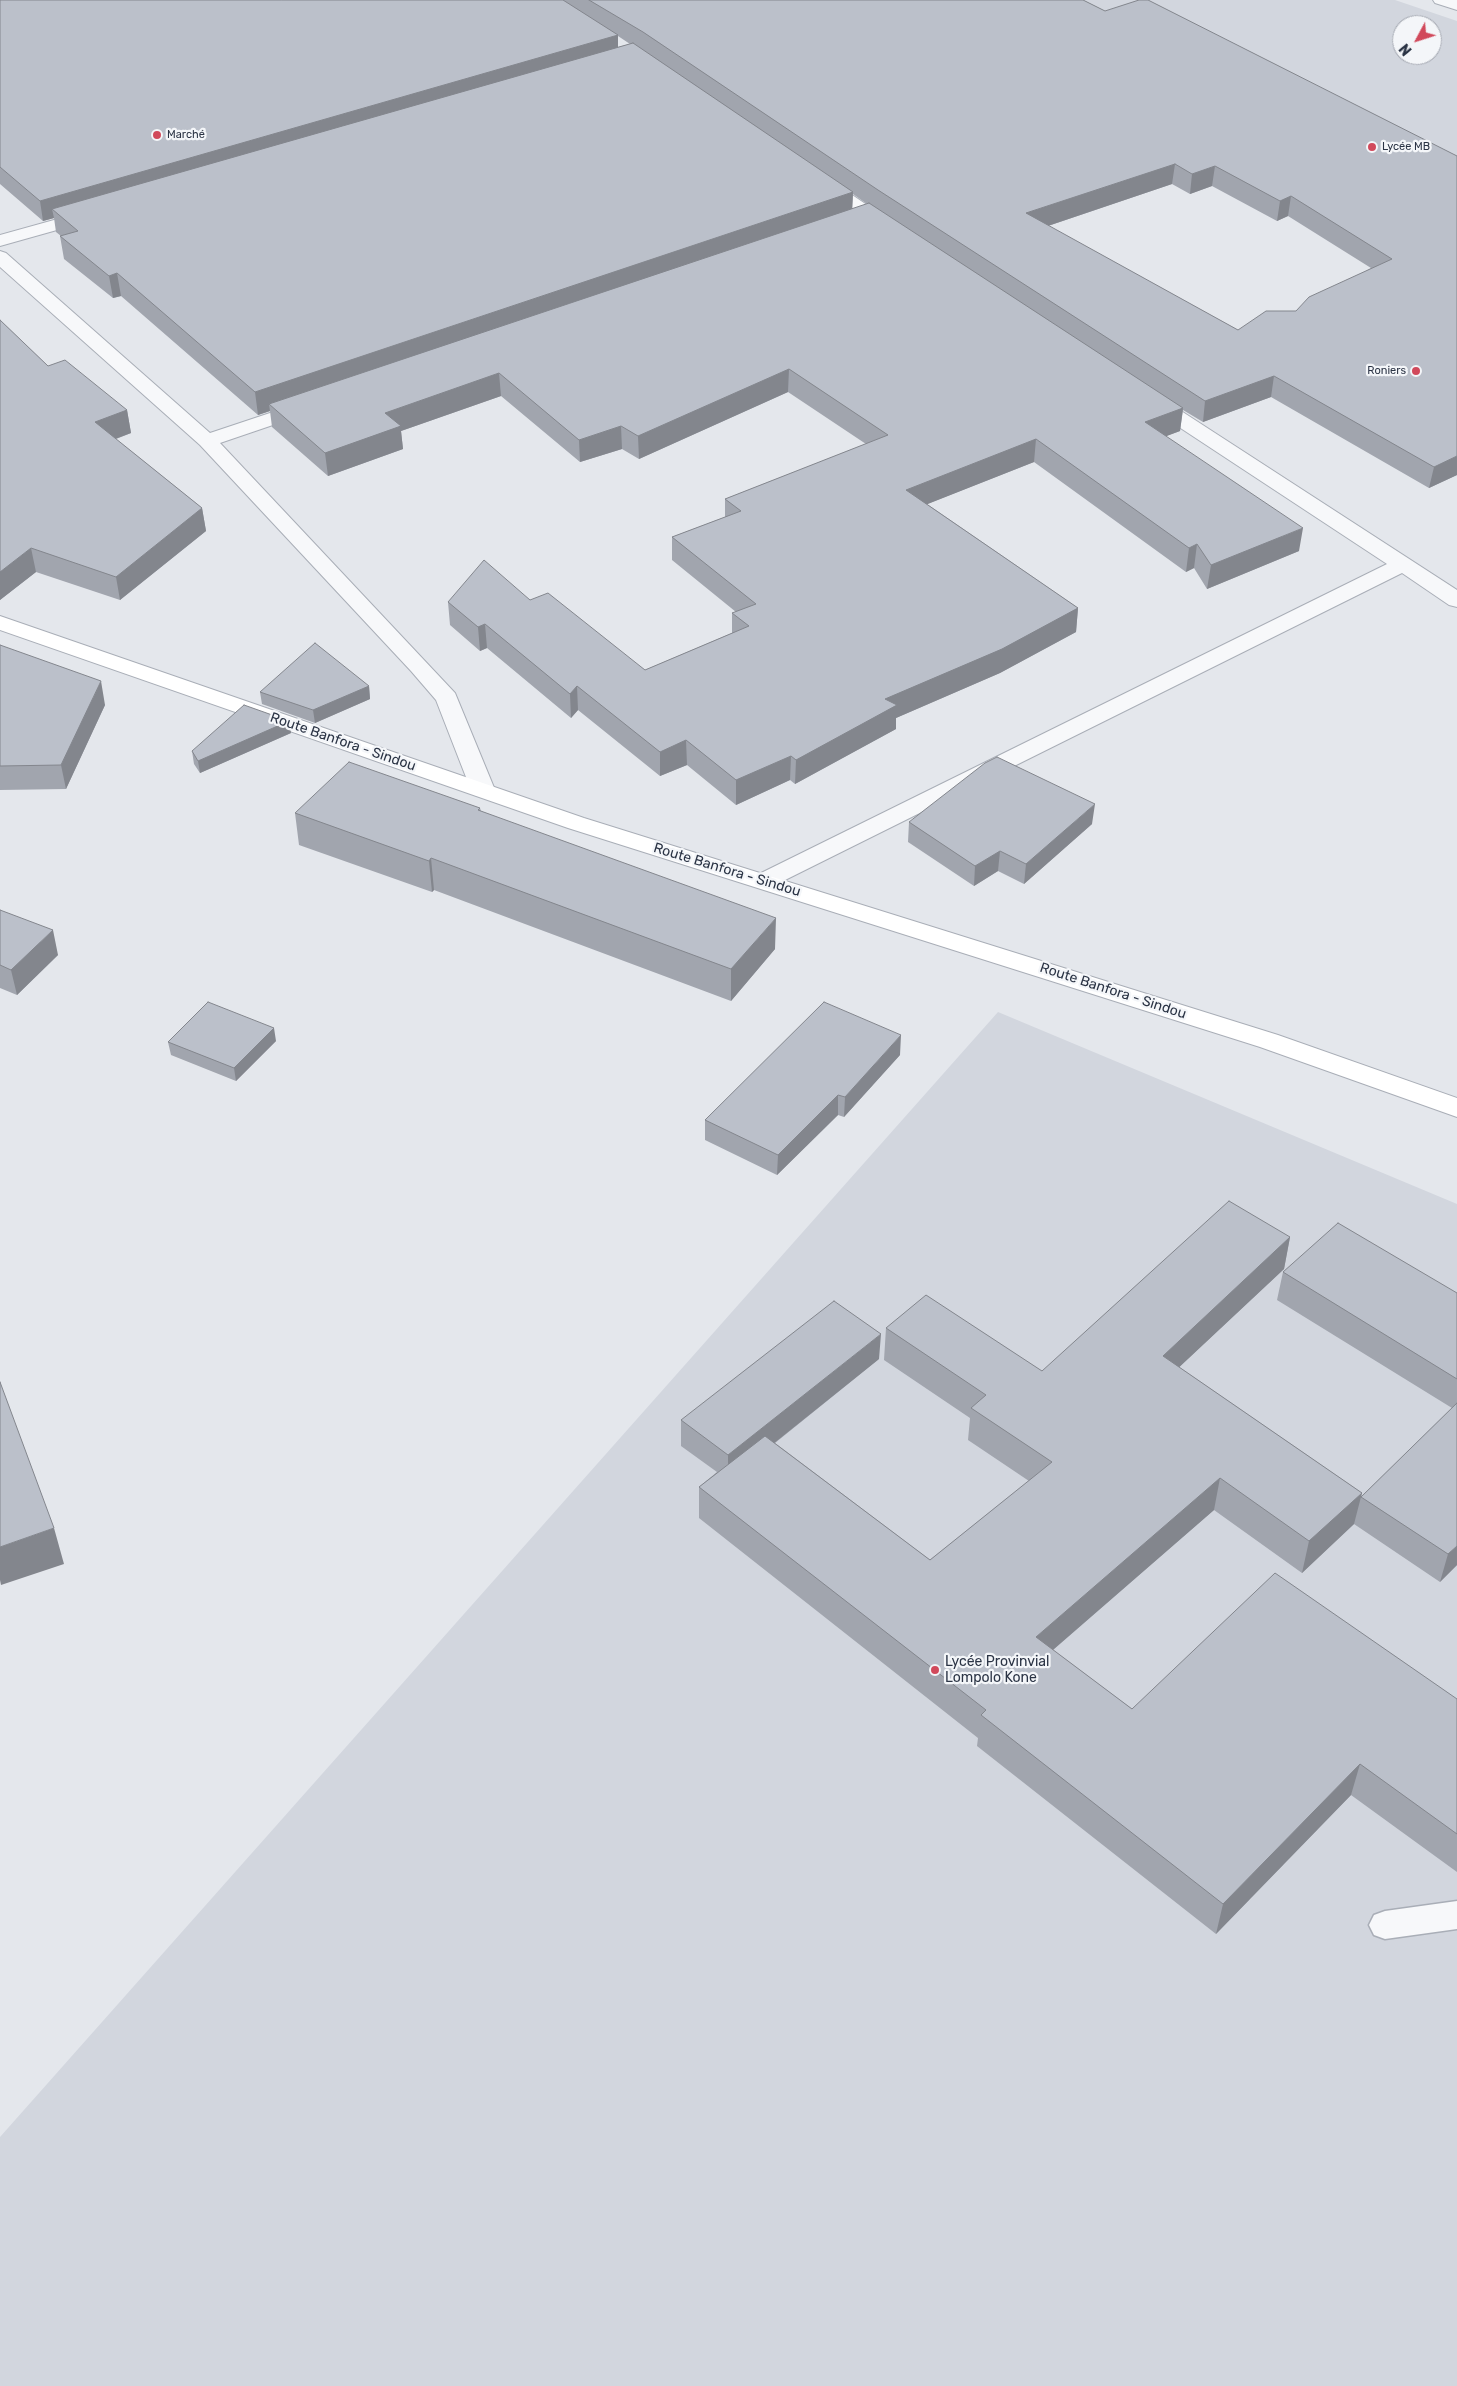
<!DOCTYPE html>
<meta charset="utf-8">
<style>
body{margin:0}
#map{position:relative;width:1457px;height:2386px;overflow:hidden;background:#e4e7ec;font-family:Rubik,sans-serif}
canvas{display:block}
.north{position:absolute;left:1392px;top:15px;width:50px;height:50px;box-sizing:border-box;background:#f4f6f9;border:1px solid #a4a8b1;border-radius:50%;rotate:230deg;font-size:14px;font-weight:700;line-height:20px;text-align:center;color:#2b3445}
.north::after{content:'';display:block;margin:auto;width:18px;height:22px;background:#d1495b;clip-path:polygon(50% 0,100% 100%,50% 72%,0 100%)}
</style>
<div id="map">
<canvas width="1457" height="2386"></canvas>
<div class="north">N</div>
</div>
<script>
const c = document.querySelector('canvas').getContext('2d');
c.lineJoin = 'round';
function paint(path, color) { c.fillStyle = color; c.fill(path, 'evenodd'); }
const poly = rows => new Path2D(rows.map(r => 'M' + r).join(''));
function trace(path, color, width, dash) { c.strokeStyle = color; c.lineWidth = width; c.lineCap = dash ? 'butt' : 'round'; c.setLineDash(dash || []); c.stroke(path); }
function label(font, color, halo, rows, align = 'center') {
  c.font = font + ' Rubik,sans-serif'; c.lineWidth = 4.5; c.setLineDash([]); c.textBaseline = 'middle'; c.strokeStyle = halo; c.fillStyle = color; for (const [text, x, y, turn = 0] of rows) {
    c.save(); c.translate(x, y); c.rotate((+turn || 0) * Math.PI / 180); c.textAlign = isNaN(turn) ? turn : align; if (halo) c.strokeText(text, 0, 0); c.fillText(text, 0, 0); c.restore();
  }
}
const built = poly([
 [1017,0,1395,0,1457,21,1457,239],
 [1402,25,1432,25,1432,55,1402,55],
 [998,1012,1457,1204,1457,2386,0,2386,0,2137]
]);
const service = poly([
 [1457,1901,1457,1929,1385,1939,1374,1935,1369,1925,1374,1915,1385,1911,1457,1901]
]);
const minor = poly([
 [1433,0,1457,0,1457,10,1435,3,1433,0],
 [821,177,827,178,895,224,898,228,895,232,883,232,815,186,812,182,815,178,821,177],
 [90,210,96,211,99,215,96,219,0,246,0,235,90,210],
 [0,251,6,253,210,433,300,403,314,403,317,407,314,411,220,443,455,693,495,790,491,795,483,797,475,795,471,790,436,700,411,671,200,445,0,267,0,251],
 [1151,394,1158,396,1457,590,1457,607,1449,605,1402,573,773,886,764,889,755,886,752,881,755,876,1387,564,1144,404,1141,400,1144,396,1151,394]
]);
const secondary = poly([
 [0,616,584,818,1278,1035,1457,1098,1457,1117,1260,1047,568,828,0,630,0,616]
]);
const wall = poly([
 [0,0,1083,0,1105,11,1457,156,1457,475,1429,488,1271,397,1203,422,1183,410,1180,431,1166,436,1299,551,1207,589,1194,568,1186,572,1034,462,927,504,1078,608,1076,632,1000,673,896,718,896,729,795,784,790,780,736,805,687,765,660,776,578,710,571,718,487,648,480,651,450,625,448,602,530,600,645,670,732,633,732,613,736,612,672,560,672,537,725,517,725,499,866,444,788,392,639,459,622,449,580,462,501,396,401,431,403,449,328,476,272,427,270,411,258,415,121,296,113,298,64,259,60,236,61,236,56,232,54,218,43,221,0,184],
 [618,36,630,44,618,47],
 [1172,184,1190,194,1212,186,1277,221,1288,216,1371,268,1296,311,1238,330,1048,226],
 [853,194,867,204,852,209],
 [0,320,48,366,127,410,131,433,116,439,202,508,206,531,120,600,36,572,0,600],
 [0,645,105,705,66,789,0,790],
 [369,686,370,699,315,723,262,704,260,692],
 [289,721,291,733,200,773,194,764,192,751],
 [480,808,481,811,775,949,731,1001,434,890,432,892,299,845,295,813],
 [909,822,1092,824,1024,884,998,871,974,886,908,842],
 [0,910,58,955,17,995,0,988],
 [276,1041,236,1081,171,1055,168,1042],
 [900,1055,844,1117,838,1115,777,1175,705,1140,705,1120],
 [1290,1237,1284,1269,1179,1367,1362,1493,1361,1497,1452,1408,1277,1300,1283,1272,1457,1293,1457,1565,1440,1582,1354,1524,1302,1573,1214,1510,1053,1650,1132,1709,1457,1699,1457,1872,1351,1795,1216,1934,977,1746,978,1738,699,1518,699,1487,717,1472,681,1446,681,1420,879,1359,775,1443,930,1560,1029,1481,968,1440,970,1418,884,1360,886,1328,1042,1371]
]);
const shadedWall = poly([
 [618,35,618,54,52,209,54,218,43,221,40,201],
 [1175,164,1172,184,1024,234,1026,213],
 [1215,166,1212,186,1190,194,1192,174],
 [853,192,852,214,269,404,270,411,258,415,255,392],
 [1291,196,1288,216,1277,221,1280,201],
 [117,273,121,296,113,298,109,276],
 [789,369,788,392,639,459,638,436],
 [499,373,501,396,401,431,403,449,328,476,325,453,385,413],
 [1274,376,1271,397,1203,422,1205,401],
 [1183,408,1180,431,1143,445,1145,422],
 [127,410,131,433,99,445,95,422],
 [621,426,622,449,580,462,579,440],
 [1036,439,1034,462,905,513,906,490],
 [1457,456,1457,475,1429,488,1434,467],
 [202,508,206,531,120,600,116,577],
 [1303,528,1299,551,1207,589,1211,565],
 [1197,544,1194,568,1186,572,1189,548],
 [31,548,36,572,0,600,0,572],
 [1078,608,1076,632,1000,673,896,718,896,729,795,784,796,760,885,699],
 [485,624,487,648,480,651,478,627],
 [101,681,105,705,66,789,61,765],
 [369,686,370,699,315,723,313,710],
 [577,686,578,710,571,718,570,694],
 [289,721,291,733,200,773,198,761],
 [686,740,687,765,660,776,660,752],
 [791,756,790,780,736,805,736,780],
 [1095,804,1092,824,1024,884,1026,864],
 [1000,851,998,871,974,886,975,866],
 [431,858,434,890,432,892,429,861],
 [776,918,775,949,731,1001,731,969],
 [53,930,58,955,17,995,11,970],
 [274,1028,276,1041,236,1081,234,1068],
 [901,1035,900,1055,844,1117,845,1097],
 [838,1095,838,1115,777,1175,778,1155],
 [1290,1237,1284,1269,1157,1388,1163,1356],
 [881,1334,879,1359,728,1480,728,1455],
 [1220,1478,1214,1510,1032,1668,1036,1637],
 [1362,1493,1354,1524,1302,1573,1309,1541],
 [54,1528,64,1564,1,1585,0,1580,0,1547],
 [1457,1546,1457,1565,1440,1582,1448,1554],
 [1360,1764,1351,1795,1216,1934,1223,1904]
]);
const building = poly([
 [0,0,563,0,618,35,40,201,0,167,0,0],
 [589,0,1083,0,1105,11,1139,0,1148,0,1457,156,1457,456,1434,467,1274,376,1205,401,878,190,643,32,589,0],
 [1175,164,1192,174,1215,166,1280,201,1291,196,1392,259,1309,297,1296,311,1266,311,1238,330,1026,213,1175,164],
 [633,43,853,192,255,392,117,273,109,276,60,236,78,231,52,209,633,43],
 [869,203,1183,408,1145,422,1303,528,1211,565,1197,544,1189,548,1036,439,906,490,1078,608,1002,649,885,699,897,705,796,760,791,756,736,780,686,740,660,752,577,686,570,694,485,624,478,627,448,602,484,560,530,600,548,593,645,670,749,626,732,613,756,604,672,537,741,511,725,499,888,435,789,369,638,436,621,426,579,440,499,373,385,413,401,426,325,453,269,404,869,203],
 [0,320,48,366,65,360,127,410,95,422,202,508,116,577,31,548,0,572,0,320],
 [315,643,369,686,313,710,260,692,315,643],
 [0,645,101,681,61,765,0,766,0,645],
 [244,705,289,721,198,761,192,751,244,705],
 [997,757,1095,804,1026,864,1000,851,975,866,909,822,985,763,997,757],
 [349,762,480,808,478,810,776,918,731,969,431,858,429,861,295,813,349,762],
 [0,910,53,930,11,970,0,965,0,910],
 [208,1002,274,1028,234,1068,168,1042,208,1002],
 [824,1002,901,1035,845,1097,838,1095,778,1155,705,1120,824,1002],
 [1229,1201,1290,1237,1163,1356,1362,1493,1309,1541,1220,1478,1036,1637,1132,1709,1275,1573,1457,1699,1457,1834,1360,1764,1223,1904,981,1715,986,1710,699,1487,765,1436,930,1560,1052,1462,971,1408,986,1395,886,1328,926,1295,1042,1371,1229,1201],
 [1338,1223,1457,1293,1457,1379,1283,1272,1338,1223],
 [834,1301,881,1334,728,1455,681,1420,834,1301],
 [0,1382,54,1528,0,1547,0,1382],
 [1457,1403,1457,1546,1448,1554,1361,1497,1457,1403]
]);
const markers = [
 [157,135,5,"#d1495b"],
 [1372,147,5,"#d1495b"],
 [1416,371,5,"#d1495b"],
 [935,1670,5,"#d1495b"]
];
const farPoinames = [
 ["Marché",167,135],
 ["Lycée MB",1382,147],
 ["Roniers",1406,371,"right"]
];
const streetNames = [
 ["Route Banfora - Sindou",343,742,19],
 ["Route Banfora - Sindou",727,870,17],
 ["Route Banfora - Sindou",1113,991,18]
];
const poiNames = [
 ["Lycée Provinvial",945,1662],
 ["Lompolo Kone",945,1678]
];
paint(built, '#d2d6de');
trace(service, '#a9aeb7', 3);
trace(minor, '#a9aeb7', 2);
trace(secondary, '#a9aeb7', 2);
paint(service, '#f7f8fa');
paint(minor, '#f7f8fa');
paint(secondary, '#fff');
paint(wall, '#a1a5ae');
paint(shadedWall, '#83868d');
paint(building, '#bbc0ca');
trace(building, '#83868d', 1);
for (const [x, y, r, color] of markers) { const dot = new Path2D(); dot.arc(x, y, r, 0, 2 * Math.PI); c.fillStyle = color; c.fill(dot); trace(dot, '#f4f6f9', 2); }
label('11px', '#2b3445', '#f4f6f9', farPoinames, 'left');
label('14px', '#2b3445', '#f4f6f9', streetNames);
label('14px', '#2b3445', '#f4f6f9', poiNames, 'left');
</script>
